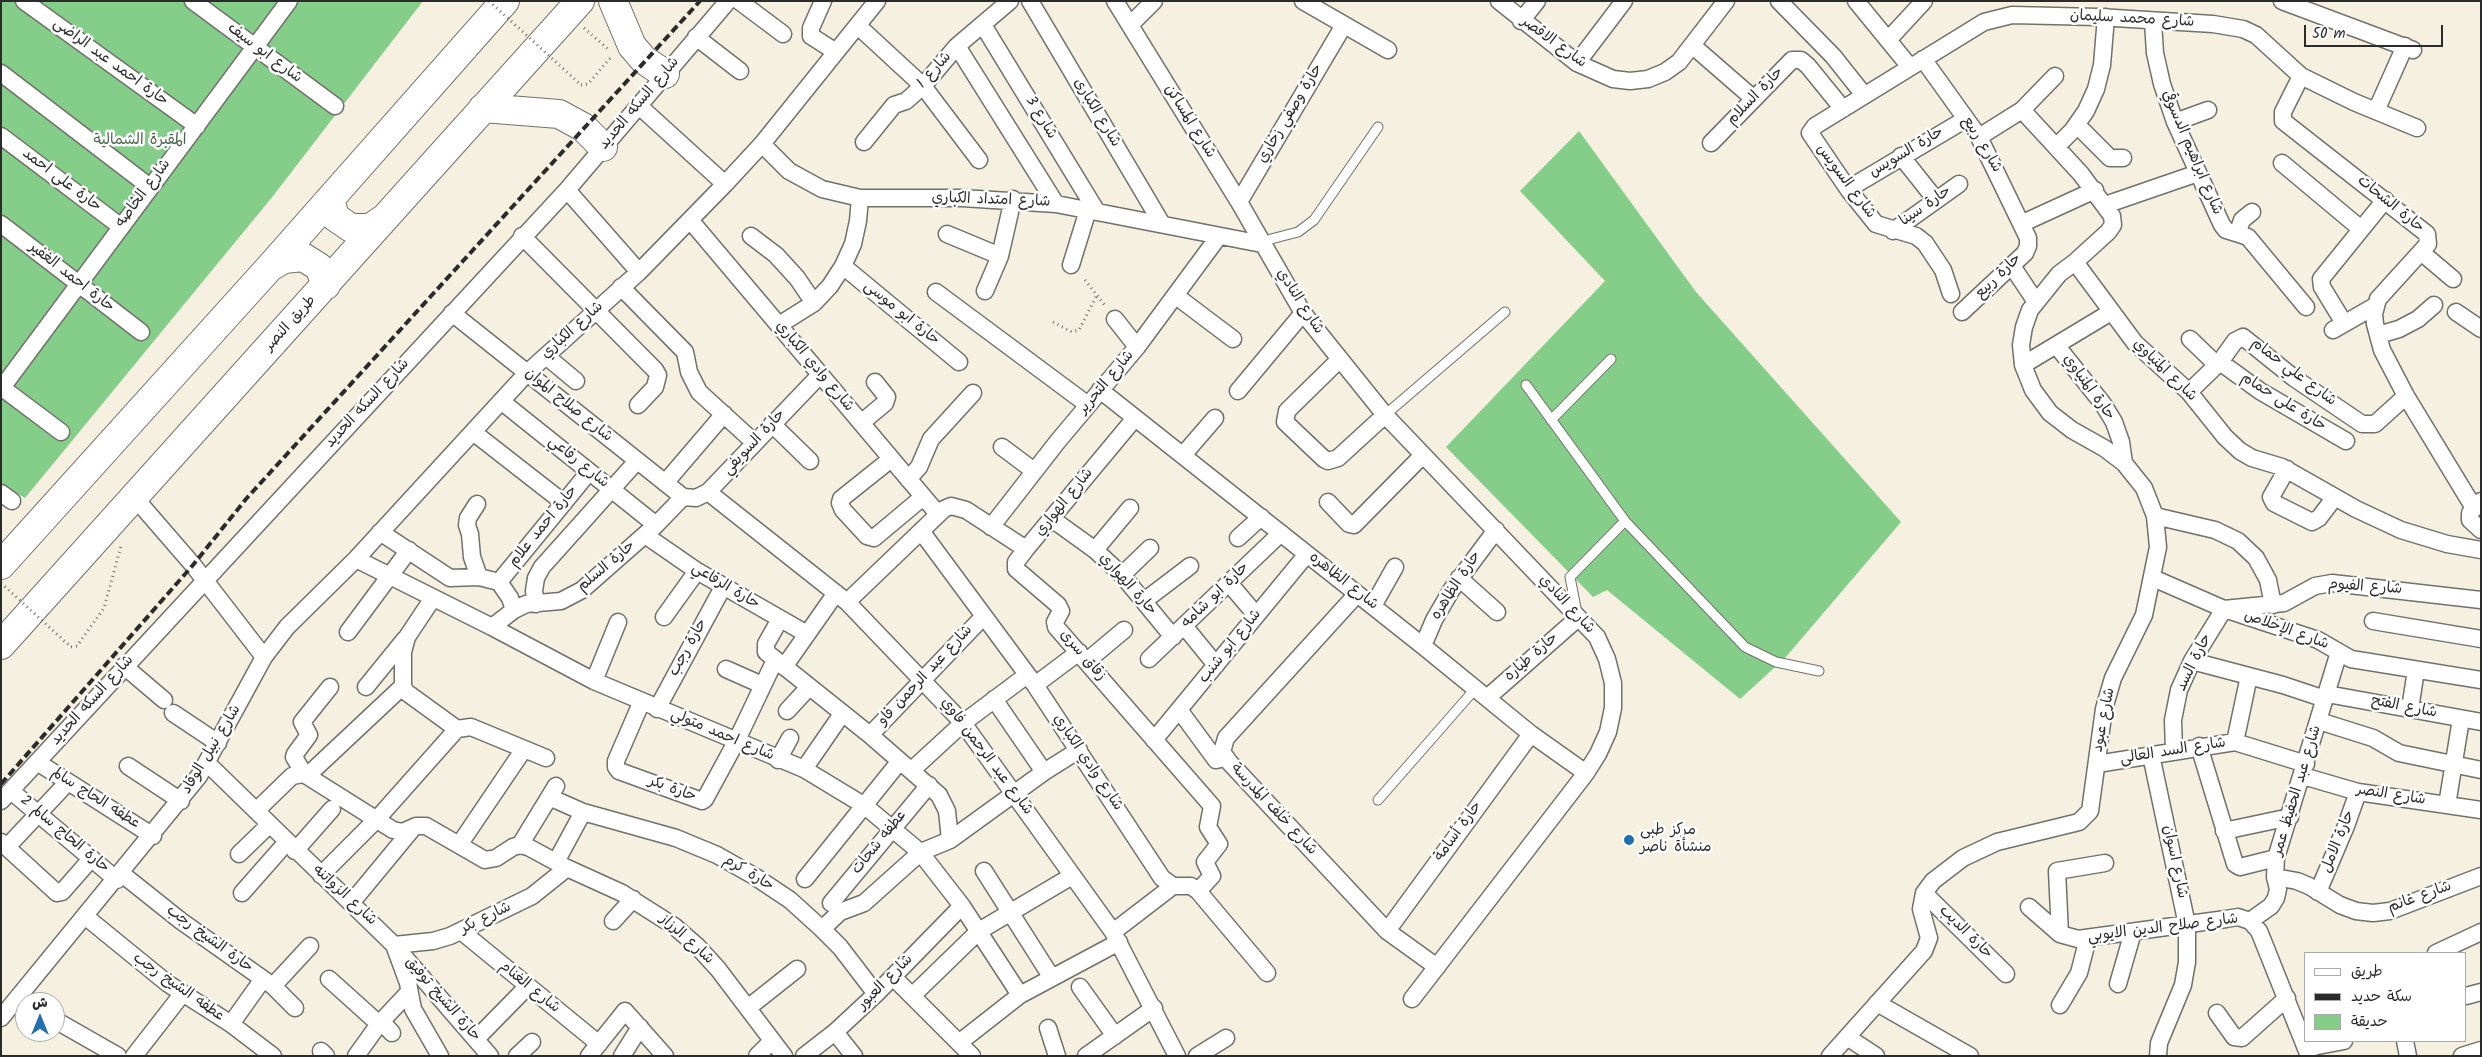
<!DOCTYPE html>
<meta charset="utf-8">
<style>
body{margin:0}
#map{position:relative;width:2482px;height:1057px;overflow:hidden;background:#f6f0e0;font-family:Kalam,"Playpen Sans Arabic",sans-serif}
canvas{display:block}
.frame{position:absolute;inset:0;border:2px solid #2b2b2b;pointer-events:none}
.legend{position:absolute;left:2304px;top:952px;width:162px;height:90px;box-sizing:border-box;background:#fff;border:1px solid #aaa;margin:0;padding:6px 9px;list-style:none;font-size:15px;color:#2b2b2b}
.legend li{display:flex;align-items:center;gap:10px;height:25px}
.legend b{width:25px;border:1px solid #aaa}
.north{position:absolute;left:15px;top:992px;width:50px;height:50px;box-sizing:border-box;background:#fff;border:1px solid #aaa;border-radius:50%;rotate:0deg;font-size:14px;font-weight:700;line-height:20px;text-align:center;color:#2b2b2b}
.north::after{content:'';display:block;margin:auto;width:18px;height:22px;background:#1f6fb2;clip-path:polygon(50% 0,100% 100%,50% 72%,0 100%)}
.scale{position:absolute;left:2304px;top:25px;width:139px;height:22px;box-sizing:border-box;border:2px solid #2b2b2b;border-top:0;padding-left:6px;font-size:15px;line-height:18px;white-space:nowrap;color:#2b2b2b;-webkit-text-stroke:4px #fff;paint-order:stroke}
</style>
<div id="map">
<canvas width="2482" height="1057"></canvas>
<div class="frame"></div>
<ul class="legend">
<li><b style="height:6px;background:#fff"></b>طريق</li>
<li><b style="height:6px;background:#2b2b2b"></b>سكة حديد</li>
<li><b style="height:14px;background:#84ce8a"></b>حديقة</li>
</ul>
<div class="north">ش</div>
<div class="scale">50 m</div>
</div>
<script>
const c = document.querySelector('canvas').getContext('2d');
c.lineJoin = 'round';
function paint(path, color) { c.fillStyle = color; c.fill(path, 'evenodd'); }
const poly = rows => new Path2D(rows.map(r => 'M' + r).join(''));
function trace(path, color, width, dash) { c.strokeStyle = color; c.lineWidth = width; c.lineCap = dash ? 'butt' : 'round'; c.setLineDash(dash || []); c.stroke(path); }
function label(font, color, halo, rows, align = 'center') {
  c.font = font + ' Kalam,"Playpen Sans Arabic",sans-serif'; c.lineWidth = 5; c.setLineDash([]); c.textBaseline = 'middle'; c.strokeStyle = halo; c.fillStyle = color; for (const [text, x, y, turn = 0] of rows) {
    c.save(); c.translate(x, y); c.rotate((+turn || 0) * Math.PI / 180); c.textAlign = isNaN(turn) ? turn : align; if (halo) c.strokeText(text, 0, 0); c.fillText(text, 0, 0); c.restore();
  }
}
const green = poly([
 [1,1,423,1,273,196,25,498,10,489,1,496],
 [1579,131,1696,292,1901,522,1785,658,1740,699,1607,590,1593,597,1446,447,1605,281,1520,191]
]);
const path = poly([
 [584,28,608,49],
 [581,85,588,84,612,56],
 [1085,280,1106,307],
 [1053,322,1072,332,1079,330,1097,295],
 [71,647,77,646,104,608,121,546]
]);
const service = poly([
 [1262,244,1271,239,1298,232,1314,220,1378,127],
 [1526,385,1625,521,1745,647,1776,662,1819,671],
 [1385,415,1505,312],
 [1551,420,1611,359],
 [1577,613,1570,577,1625,521],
 [1378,800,1476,688]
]);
const minor = poly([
 [24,1,197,126],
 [193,1,335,106],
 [739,1,783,34],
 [823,1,811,28,811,36,836,52],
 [1030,1,1162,224],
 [1115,1,1239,202,1303,313,1385,415,1597,637,1607,659,1613,683,1613,708,1608,732,1598,754,1586,773,1412,999],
 [1303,1,1388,50],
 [1499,1,1577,63,1613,79,1630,81,1648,79,1665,72,1679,62,1726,1],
 [1779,1,1833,56,1864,95],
 [1856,1,1910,67],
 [2282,1,2413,50],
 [1521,21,1537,1],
 [2153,22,2155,53,2162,84,2175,122,2222,225,2226,230,2248,237,2306,307],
 [983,25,1097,212],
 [1130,25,1154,1],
 [858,26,923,86,979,160],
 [696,37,740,71],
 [1888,40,1924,1],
 [957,46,1056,204],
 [1693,46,1754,99],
 [1923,59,1979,137,2028,238,2028,246,2025,253,1962,312],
 [1577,63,1624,1],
 [1,73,150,187],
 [2301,76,2283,112,2283,121,2427,234,2428,244,2378,299,2374,314,2375,324,2382,350,2406,396,2474,508],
 [638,105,725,184],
 [2022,110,2081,174,2112,216,2113,225,2108,232,2075,262,2135,343,2189,392,2225,437,2240,451,2252,458,2282,467,2356,509,2401,530,2447,544,2481,550],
 [2376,111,2405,46],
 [2175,122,2208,110],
 [2077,125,2110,158,2123,158],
 [1,136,120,226],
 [1979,137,2022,110,2055,76],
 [864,142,894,105,906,101,923,86,957,46,1010,1],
 [1711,143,1792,60,1801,60,1808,66,1843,109],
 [762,144,789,171,822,189,860,198,962,198,1056,204,1262,244],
 [2057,146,2072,131,2086,111,2096,89,2102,65,2106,17],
 [1901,156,1936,200],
 [2282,163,2361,229],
 [1848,189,1966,119],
 [567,190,639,272],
 [1239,202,1344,25],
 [2105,205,2198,173],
 [690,220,938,514],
 [2023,223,2095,190],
 [1,224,141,332],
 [1893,231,1959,184],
 [2238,232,2242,220,2252,212],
 [947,234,1000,256],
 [522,236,655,370,658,375,655,387,638,405],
 [751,236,776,255,797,278,814,303],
 [2421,252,2453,279],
 [1071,265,1088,210],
 [843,266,959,362],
 [2012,266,2036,302],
 [621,287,685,352,689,372,699,392,755,443],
 [985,291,1000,256,1013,199],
 [936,292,1088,405],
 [1951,294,1943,270,1925,243,1916,236,1876,224,1848,189,1810,133,1815,126,1984,22,2012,15,2098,17,2213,24,2243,29,2256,35,2301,76,2354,102,2417,128],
 [1176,296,1233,339],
 [2456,312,2481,329],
 [452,313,683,497],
 [1115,319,1137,347],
 [2344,323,2322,287,2321,279,2385,200],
 [779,325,814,303,830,286,843,266,853,244,858,221,860,198],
 [2333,330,2375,306],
 [2378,335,2399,329,2418,319,2434,305],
 [2190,339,2217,365],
 [2056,345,2103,404,2114,422,2121,442,2124,463],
 [546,356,576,381],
 [1339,360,1287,411,1285,422,1324,459,1328,461,1338,458,1385,415],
 [2220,362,2260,391,2346,441],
 [2023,365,2111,312],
 [1,387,61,432],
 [1,389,289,1],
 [1100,390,1423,646,1531,734,1586,773],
 [1238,391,1303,313],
 [2189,392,2220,362,2235,341,2243,337,2294,378,2362,424,2375,424,2406,396],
 [501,401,656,525],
 [861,423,885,403,887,397,875,382],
 [772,424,810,461],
 [473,432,564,503],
 [1002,447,1034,471],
 [1183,455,1215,418],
 [891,459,841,499,840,503,843,510,867,536,874,538,923,497],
 [2287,469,2271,497,2274,503,2312,522,2319,518,2335,497],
 [908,479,919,467,931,439,973,393],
 [665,483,724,414],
 [708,492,847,602,963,723,1113,932,1177,1056],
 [1,493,12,501],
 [683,497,696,498,708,492,820,375],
 [2481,501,2470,513,2470,520,2481,530],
 [1328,502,1349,524,1354,525,1423,455],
 [477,504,468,518,467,525,470,534,472,557,479,577],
 [2155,516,2215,530,2238,541,2256,558,2268,580,2273,605],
 [1052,519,1095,550,1122,575,1173,637],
 [991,527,1058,441,1137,347,1219,236],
 [921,531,1035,685,1162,878,1173,886,1191,886,1198,891,1267,973],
 [380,532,450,578,479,577,499,582,510,598,514,610],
 [645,535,697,571,807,634],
 [1238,538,1261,517],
 [1026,549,1016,562,1016,569,1058,605,1061,611,1055,622,1056,627,1212,806,1208,827,1219,844,1205,862,1212,876,1198,891],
 [1095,550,1130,508],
 [356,559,492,627,594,681,804,769,865,806,920,852,962,906,1020,995],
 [1122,575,1150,548],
 [1459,578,1497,612],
 [2153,578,2224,609,2318,640,2351,659,2481,680],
 [499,582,589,472],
 [1229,583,1256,615],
 [1357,594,1226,738,1222,752,1230,763,1387,931,1437,967],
 [433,598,407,637,403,652,403,686,406,692,457,729],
 [1144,601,1190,566],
 [847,602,944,509,951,506,966,510,1026,549,1135,418],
 [536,604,534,591,536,578,542,567,637,461],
 [1373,606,1395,567],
 [664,617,697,571],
 [780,619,766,644,766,652,870,735,939,795,947,811,950,840],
 [2373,621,2481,639],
 [492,627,514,610,526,604,561,601,582,590,656,525,683,497],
 [1185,627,1216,665],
 [348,632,409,550],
 [1423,646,1434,620,1452,589,1496,530],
 [264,657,287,627,356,559,527,373,639,272,725,184,762,144,877,1],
 [1149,659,1281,533],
 [1087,661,1124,630],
 [2192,661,2283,685,2325,699],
 [124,666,164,700],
 [784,667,836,593],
 [726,669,762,685],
 [594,681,618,622],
 [1035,685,1079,652],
 [366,687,405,639],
 [2327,694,2481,722],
 [1487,698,1578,618],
 [994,699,1044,772],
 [642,701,616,761,616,767,619,771,702,801,705,799,736,742,775,660],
 [657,709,723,587],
 [2410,709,2416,670],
 [787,711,809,687],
 [1180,711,1216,760,1225,758],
 [173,713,218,743],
 [2319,721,2373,738,2399,753,2481,770],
 [870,735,983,617],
 [1154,740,1307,554],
 [2235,742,2249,676],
 [2199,746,2235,864,2240,867,2276,858],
 [2174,751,2173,720,2179,690,2192,661,2224,609,2284,603,2315,586,2332,583,2481,600],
 [2151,755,2187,925,2187,962,2183,985,2159,1043,2158,1056],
 [778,760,790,738],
 [37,762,153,836],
 [207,763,394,945,408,983,413,1009,440,1056],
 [2097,764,2235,742,2306,764],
 [128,766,181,801],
 [804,769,842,714],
 [912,770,963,723,1027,675],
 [304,774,294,757,295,754,309,735,302,722,330,687],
 [307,776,403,686],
 [2303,776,2358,792,2481,810],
 [11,791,117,880],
 [549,797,583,812,676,838,717,855,754,876,790,900,822,929,840,947,876,994],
 [1,801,567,190,728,1],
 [2447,805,2461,719],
 [256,811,292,776,304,774,393,830,403,832,416,826,426,826,485,860,496,858,513,847,520,845,528,847,567,868,622,893,674,926,697,946,718,969,784,1056],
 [2224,831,2290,817],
 [1,842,57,893,62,892,91,859],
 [459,845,524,749],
 [520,845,556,786],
 [7,847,68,782],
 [295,851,332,809],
 [239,854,269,825],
 [556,862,583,812],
 [984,871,1052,978],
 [122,874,181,921,273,986,295,1008],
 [321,875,377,819,457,729,471,727,546,758],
 [2275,877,2297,881,2309,886,2340,905,2356,911,2373,913,2390,911,2481,876],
 [805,879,900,761],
 [2318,892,2346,826,2358,792],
 [242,893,286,843],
 [1924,893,2006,974],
 [352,902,414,827],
 [831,903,929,785],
 [2029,907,2060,934,2078,939,2226,919,2238,917,2250,921,2259,931,2309,1056],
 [86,917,167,983,231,1024,273,1056],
 [613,921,633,899],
 [2250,921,2271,906,2276,898,2278,889,2275,877,2276,858,2339,652],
 [822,929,840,912,864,903,921,852,950,840,1044,772,1079,750],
 [461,931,599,1044],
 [1387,931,1531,734],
 [1113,932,1173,886],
 [2060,934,2057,871,2105,863],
 [394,945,433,941,450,936,532,896,567,868],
 [400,952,490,1056],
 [2436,953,2481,932],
 [893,977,972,1056],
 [329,979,379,1024],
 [2118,984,2133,932],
 [273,986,310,946],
 [1080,987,1115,1036],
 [912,996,979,931,1072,876],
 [2466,996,2481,992],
 [1877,1003,1970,1056],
 [2060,1005,2079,973,2088,938],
 [749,1007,797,969],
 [2217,1013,2234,1037,2242,1038,2287,998],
 [1,1018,199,776,264,657,193,565,135,498],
 [55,1020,118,1056],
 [382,1022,392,1033],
 [231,1024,263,979],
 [1048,1028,1057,1056],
 [835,1032,854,1056],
 [1847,1037,1876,1056],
 [476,1039,527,987],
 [2405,1041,2408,1056],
 [960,1042,1020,995,1119,942],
 [2307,1048,2344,1041],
 [321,1051,326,1056],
 [134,1056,183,993],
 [356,1056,379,1024,409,992],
 [517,1056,532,1042],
 [589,1056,625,1011,665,1056],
 [622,1056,640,1027],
 [757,1056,772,1041],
 [804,1056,835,1032,876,994,962,906],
 [1086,1056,1154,1008],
 [1197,1056,1226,1038],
 [1830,1056,1924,951,1929,938,1921,909,1924,893,1933,881,1963,858,1997,842,2079,822,2090,811,2104,709,2113,678,2144,615,2158,547,2155,516,2144,488,2124,463,2104,448,2072,430,2050,413,2033,390,2023,365,2021,345,2024,327,2030,310,2059,274,2075,262],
 [2462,1056,2481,1050]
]);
const trunk = poly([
 [613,1,632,46,644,60,665,74],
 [483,108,559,114,583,127,603,147],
 [330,199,335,217,351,228,370,228,385,218],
 [270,267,284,259,303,257,319,267,326,285],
 [1,565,270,267,505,1],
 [1,645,580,1]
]);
const rail = poly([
 [1,784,193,565,246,499,700,1]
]);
const pathBridge = poly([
 [489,1,581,85],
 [1,583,71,647]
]);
const markers = [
 [1629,840,6,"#1f6fb2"]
];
const streetNames = [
 ["شارع محمد سليمان",2132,20,3],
 ["شارع الاقصر",1553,43,36],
 ["شارع ابو سيف",264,54,37],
 ["حارة احمد عبد الراضى",110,63,36],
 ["شارع 1",935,71,-48],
 ["حارة السلام",1756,97,-46],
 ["شارع السكه الحديد",640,104,-50],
 ["شارع الكبارى",1096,113,59],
 ["حارة وصفي زخاري",1291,114,-59],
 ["شارع 3",1040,118,59],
 ["شارع المساكن",1189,122,58],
 ["شارع ربيع",1981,145,59],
 ["حارة السويس",1907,153,-31],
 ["شارع ابراهيم الدسوقي",2191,153,67],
 ["حارة على احمد",61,181,37],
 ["شارع السويس",1845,182,53],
 ["شارع الخاصه",144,194,-53],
 ["شارع امتداد الكباري",991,201,2],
 ["حارة الشحات",2390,205,39],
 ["حارة سينا",1926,207,-35],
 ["حارة ربيع",1999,277,-44],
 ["حارة احمد الغفير",71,278,38],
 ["شارع النادي",1299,302,57],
 ["حارة ابو موسى",901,314,39],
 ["طريق النصر",291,324,-48],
 ["شارع الكباري",573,331,-42],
 ["شارع وادي الكباري",814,367,50],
 ["شارع المنياوي",2164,371,44],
 ["شارع علي حمام",2293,373,37],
 ["شارع التحرير",1107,383,-50],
 ["حارة المنياوي",2088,388,54],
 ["حارة على حمام",2283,403,32],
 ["شارع السكه الحديد",368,404,-47],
 ["شارع صلاح الموان",568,406,39],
 ["حارة السويفي",755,443,-47],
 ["شارع رفاعي",578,463,39],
 ["شارع الهواري",1065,503,-51],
 ["حارة احمد علام",544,527,-51],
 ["حارة السلم",607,567,-40],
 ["شارع الظاهره",1343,582,38],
 ["حارة الهواري",1127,585,48],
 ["حارة الظاهره",1457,586,-57],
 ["حارة الرفاعي",725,587,31],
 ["شارع الفيوم",2365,588,4],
 ["حارة ابو شامه",1216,596,-44],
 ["شارع النادي",1566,605,47],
 ["شارع الإخلاص",2286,631,20],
 ["شارع ابو شنب",1231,647,-51],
 ["حارة رجب",689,648,-61],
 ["زقاق سرى",1082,656,49],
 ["حارة طياره",1532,658,-41],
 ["حارة السد",2195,663,-64],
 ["شارع عبد الرحمن فاو",926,676,-47],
 ["شارع السكه الحديد",93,701,-48],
 ["شارع الفتح",2404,708,11],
 ["شارع عبود",2105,720,-79],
 ["شارع احمد متولي",722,736,23],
 ["شارع نبيل الوقاد",212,750,-59],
 ["شارع السد العالى",2173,752,-9],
 ["شارع عبد الرحمن فاوي",986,757,53],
 ["شارع وادي الكباري",1087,763,56],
 ["حارة بكر",672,790,20],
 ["شارع عبد الحفيظ عمر",2298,791,-73],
 ["شارع النصر",2391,796,9],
 ["عطفه الحاج سالم",95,799,32],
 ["شارع خلف المدرسة",1273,810,47],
 ["حارة أسامة",1459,832,-54],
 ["حارة الحاج سالم 2",64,835,40],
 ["حارة الامل",2339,842,-68],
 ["عطفه شحات",880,843,-51],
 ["شارع اسوان",2174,862,78],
 ["حارة كرم",748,874,31],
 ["شارع الزواتنه",344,896,43],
 ["شارع غانم",2420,898,-20],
 ["شارع بكر",486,919,-26],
 ["شارع صلاح الدين الايوبي",2163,929,-7],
 ["حارة الديب",1965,933,45],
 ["حارة الشيخ رجب",209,940,36],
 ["شارع الرزاز",686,940,42],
 ["شارع العبور",886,983,-45],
 ["عطفه الشيخ رجب",178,988,35],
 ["شارع الغنام",529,988,39],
 ["حارة الشيخ توفيق",442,1000,49]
];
const parkNames = [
 ["المقبرة الشمالية",140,141]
];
const poiNames = [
 ["مركز طبى",1640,831],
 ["منشأة ناصر",1640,848]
];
paint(green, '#84ce8a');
trace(service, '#72706a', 11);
trace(minor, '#72706a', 19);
trace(trunk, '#72706a', 30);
trace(path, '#72706a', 3, [1, 4]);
trace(service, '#fff', 9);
trace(minor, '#fff', 16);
trace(trunk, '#fff', 28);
trace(rail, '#2b2b2b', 4, [8, 4]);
trace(pathBridge, '#72706a', 3, [1, 4]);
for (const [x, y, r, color] of markers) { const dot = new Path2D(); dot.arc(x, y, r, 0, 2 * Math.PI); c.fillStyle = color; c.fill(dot); trace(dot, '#fff', 2); }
label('15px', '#2b2b2b', '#fff', streetNames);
label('15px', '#4a644c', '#fff', parkNames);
label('15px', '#2b2b2b', '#fff', poiNames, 'left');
</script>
